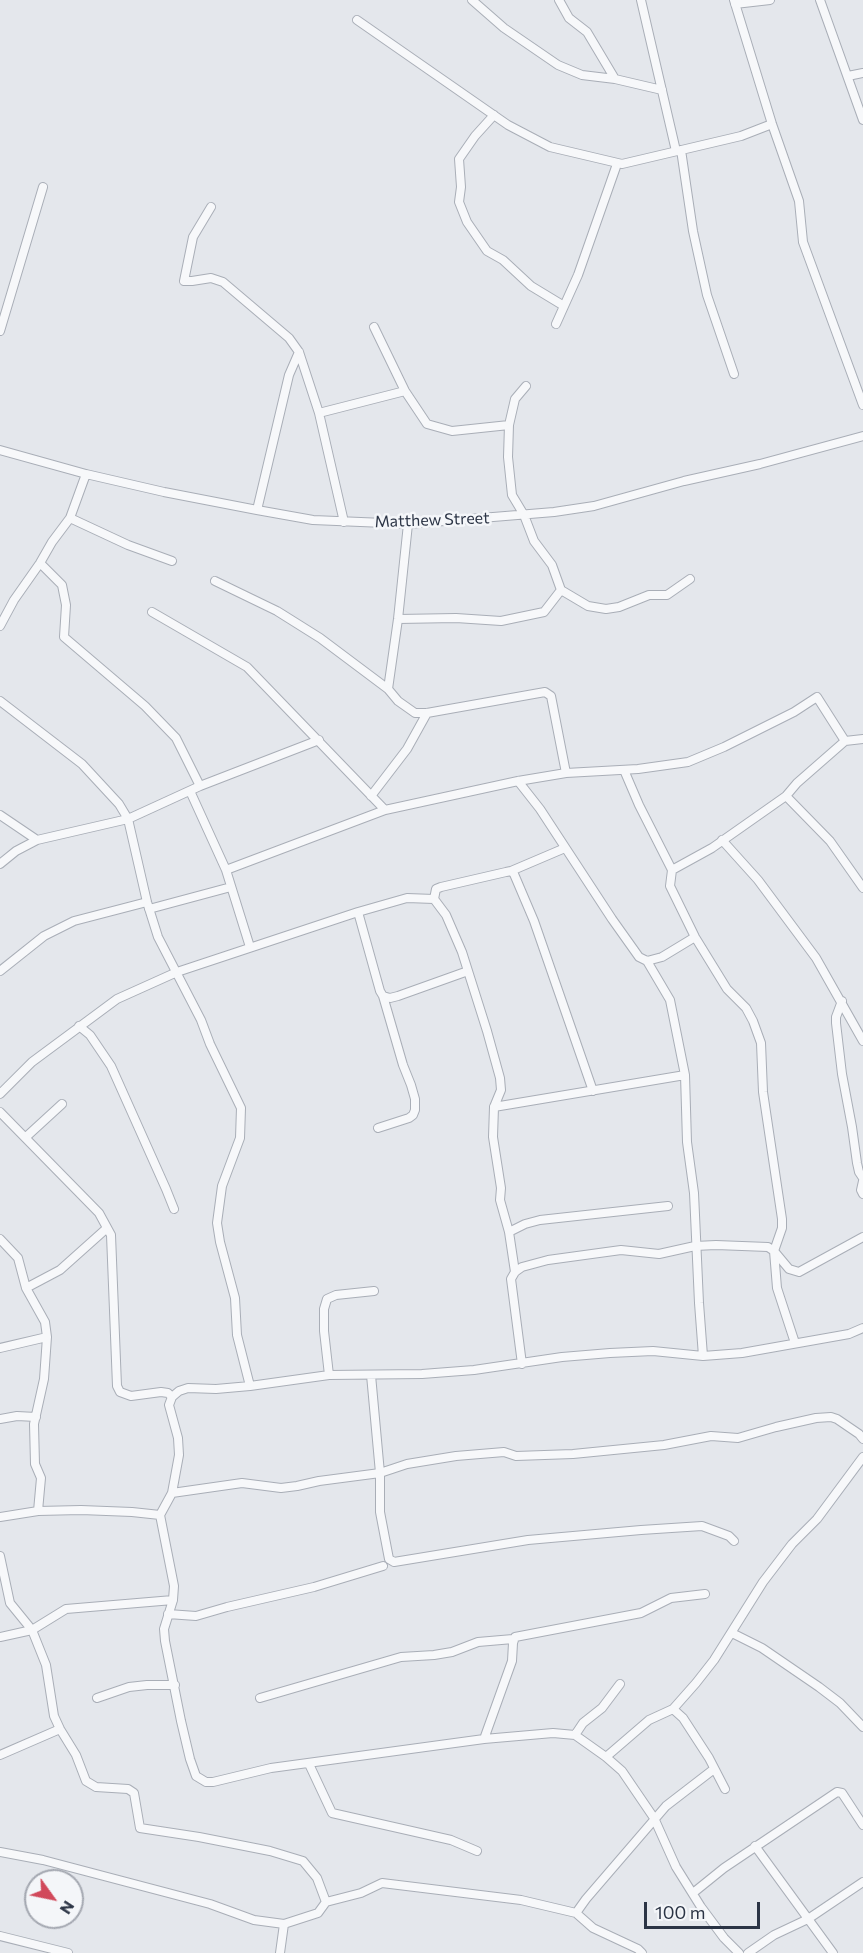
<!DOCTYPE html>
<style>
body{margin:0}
#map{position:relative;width:863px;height:1953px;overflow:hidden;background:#e4e7ec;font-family:Commissioner,sans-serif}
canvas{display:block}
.north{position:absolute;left:24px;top:1869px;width:60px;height:60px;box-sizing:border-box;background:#f4f6f9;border:2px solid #a4a8b1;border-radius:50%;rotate:123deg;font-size:16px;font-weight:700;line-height:24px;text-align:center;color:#2b3445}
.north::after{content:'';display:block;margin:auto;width:21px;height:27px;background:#d1495b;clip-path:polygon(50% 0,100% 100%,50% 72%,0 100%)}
.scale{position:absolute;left:644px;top:1902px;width:116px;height:27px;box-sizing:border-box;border:3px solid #2b3445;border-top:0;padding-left:8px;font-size:18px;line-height:21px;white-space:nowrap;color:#2b3445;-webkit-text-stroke:4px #f4f6f9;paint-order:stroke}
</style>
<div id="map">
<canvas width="863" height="1953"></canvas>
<div class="north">N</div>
<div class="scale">100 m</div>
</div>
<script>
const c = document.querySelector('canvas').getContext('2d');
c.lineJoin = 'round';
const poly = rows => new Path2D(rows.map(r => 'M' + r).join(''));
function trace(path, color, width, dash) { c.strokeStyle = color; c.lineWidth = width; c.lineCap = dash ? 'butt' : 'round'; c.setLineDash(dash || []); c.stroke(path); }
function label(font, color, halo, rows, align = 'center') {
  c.font = font + ' Commissioner,sans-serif'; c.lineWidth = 5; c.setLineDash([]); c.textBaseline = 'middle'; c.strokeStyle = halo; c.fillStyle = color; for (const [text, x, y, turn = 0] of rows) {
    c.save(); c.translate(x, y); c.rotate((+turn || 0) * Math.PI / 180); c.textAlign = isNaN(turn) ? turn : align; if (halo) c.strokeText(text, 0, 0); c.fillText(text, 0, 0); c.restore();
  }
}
const minor = poly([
 [472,0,504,28,558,65,582,75,615,79,662,90],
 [559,0,569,18,587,32,615,79],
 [641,0,676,151],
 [734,0,772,124,799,201,803,242,863,405],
 [820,0,863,120],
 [735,4,770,0],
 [357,20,508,125,550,147,622,164,741,136,772,124],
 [848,76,863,73],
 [494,115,475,136,459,159,461,187,459,202,467,222,487,251,503,260,531,286,564,306],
 [681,150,693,231,707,295,734,374],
 [211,207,193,237,184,281,192,281,211,278,223,282,289,338,299,352,319,413,344,522],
 [556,324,578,275,617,164],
 [374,327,405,391,427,424,452,431,509,425],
 [0,331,43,187],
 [526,386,515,399,509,425,508,457,512,495,524,515,534,541,552,565,561,590,588,606,606,609,619,607,649,595,667,595,690,579],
 [319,413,405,391],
 [0,450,86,474,164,492,257,510,313,520,408,524,554,512,594,506,684,481,760,464,863,436],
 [257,510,289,375,299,352],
 [70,518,128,545,172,561],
 [408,524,398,619,388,689,398,701,415,713,427,713,545,692,551,696,566,773],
 [40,563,62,585,66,605,64,637,145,706,176,738,200,786],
 [215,581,277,611,320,638,388,689],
 [152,612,247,667,385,810,518,781,566,773,638,769,688,762,724,747,794,712,817,697,845,741],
 [398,619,456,618,501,621,544,612,561,590],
 [0,626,14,600,40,563,52,542,70,518,86,474],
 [0,701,82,764,119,804,128,819,147,902,158,937,201,1020,210,1044,241,1108,240,1138,222,1186,217,1223,220,1242,235,1298,237,1335,250,1386],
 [624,770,639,805,672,870,670,886,695,937,727,989,746,1008,753,1021,761,1043,763,1092,782,1219,782,1228,774,1251,777,1288,795,1343],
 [518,781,540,809,612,919,639,957,647,961,662,957,695,937],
 [190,791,226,870,250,947],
 [371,796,407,749,427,713],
 [786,796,830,841,863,888],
 [0,815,37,840],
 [722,840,758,880,816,958,863,1041],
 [0,864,16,851,37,840,128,819,200,786,319,740],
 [226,870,385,810],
 [672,870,712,848,786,796,797,783,845,741,863,739],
 [511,871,565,848],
 [434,899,436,889,441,887,506,872,511,871,514,874,534,921,593,1091],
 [149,909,231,887],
 [358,912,380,991,383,996,390,998,398,996,468,971],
 [647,961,670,1000,685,1075,687,1142,694,1193,699,1303,703,1356],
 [0,971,44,936,74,921,147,902],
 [842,1001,836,1017,836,1023,842,1074,852,1127,857,1163,859,1172,863,1178],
 [79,1026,90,1035,111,1066,166,1189,174,1209],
 [0,1094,32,1062,117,999,177,972,358,912,407,898,434,899,446,915,462,952,487,1031,500,1078,501,1090,494,1107,493,1137,501,1188,500,1200,509,1232,515,1272],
 [494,1107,685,1075],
 [0,1112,99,1213,111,1235,117,1386,120,1392,131,1396,161,1392,168,1393,172,1397],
 [378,1128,409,1118,413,1115,415,1110,415,1099,411,1085,403,1065,383,996],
 [26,1137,62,1104],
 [863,1181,861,1190,863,1194],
 [509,1232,525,1224,540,1220,668,1206],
 [0,1239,18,1258,26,1288,60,1270,107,1228],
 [26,1288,45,1322,47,1337,44,1379,34,1424,35,1464,41,1478,38,1511],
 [0,1348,47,1337],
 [522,1364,511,1279,515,1272,522,1267,548,1260,621,1250,659,1254,695,1246,716,1245,768,1247,774,1251,789,1269,799,1272,863,1237],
 [329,1375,324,1331,324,1309,327,1299,336,1295,374,1291],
 [371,1375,380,1473,380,1512,389,1559,394,1562,528,1540,641,1530,702,1526,729,1536,734,1541],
 [0,1419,17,1416,36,1417],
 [172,1493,242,1483,281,1488,297,1486,319,1481,380,1473,407,1464,456,1456,504,1452,516,1456,573,1454,664,1445,711,1436,738,1438,776,1427,816,1418,831,1417,837,1419,859,1434,863,1439],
 [0,1517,38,1511,81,1510,132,1512,160,1515],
 [0,1556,10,1603,32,1630,46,1665,54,1716,60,1729,76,1755,86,1781,96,1787,128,1789,134,1793,140,1828,199,1837,270,1851,303,1861,317,1878,326,1902],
 [168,1614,196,1616,227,1607,314,1587,383,1566],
 [732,1633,762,1648,819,1687,840,1703,863,1727],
 [0,1637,32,1630,66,1609,173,1600],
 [97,1698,129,1687,147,1685,175,1685],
 [260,1698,401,1657,434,1655,452,1652,478,1642,513,1639],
 [673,1709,696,1683,714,1660,763,1582,792,1544,817,1519,863,1457],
 [575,1735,583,1723,602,1708,620,1684],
 [484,1739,512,1661,513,1643,515,1637,641,1613,671,1598,705,1594],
 [0,1755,60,1729],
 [606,1757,649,1720,673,1709,683,1718,709,1758,725,1789],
 [309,1764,332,1813,451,1840,477,1851],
 [755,1846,833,1953],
 [0,1852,43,1860,210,1904,254,1920,284,1924,318,1913,326,1902,361,1893,382,1883,521,1900,576,1913,593,1928,638,1949,642,1953],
 [693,1893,724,1868,837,1792,842,1793,863,1825],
 [576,1913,586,1899,666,1806,714,1769],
 [0,1936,68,1953],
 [280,1953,284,1924],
 [739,1953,724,1938,701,1907,676,1867,654,1818,622,1771,606,1757,575,1735,553,1733,484,1739,271,1768,213,1782,206,1782,196,1776,190,1759,181,1721,165,1641,164,1629,173,1600,174,1586,160,1515,172,1493,179,1455,178,1438,169,1405,172,1397,179,1391,188,1388,216,1389,250,1386,329,1375,422,1374,474,1370,562,1357,610,1353,653,1351,703,1356,742,1353,849,1334,863,1328],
 [748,1953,774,1935,808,1919,863,1882]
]);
const streetNames = [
 ["Matthew Street",432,520,-2]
];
trace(minor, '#a9aeb7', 10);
trace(minor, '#f7f8fa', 8);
label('16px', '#2b3445', '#f4f6f9', streetNames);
</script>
